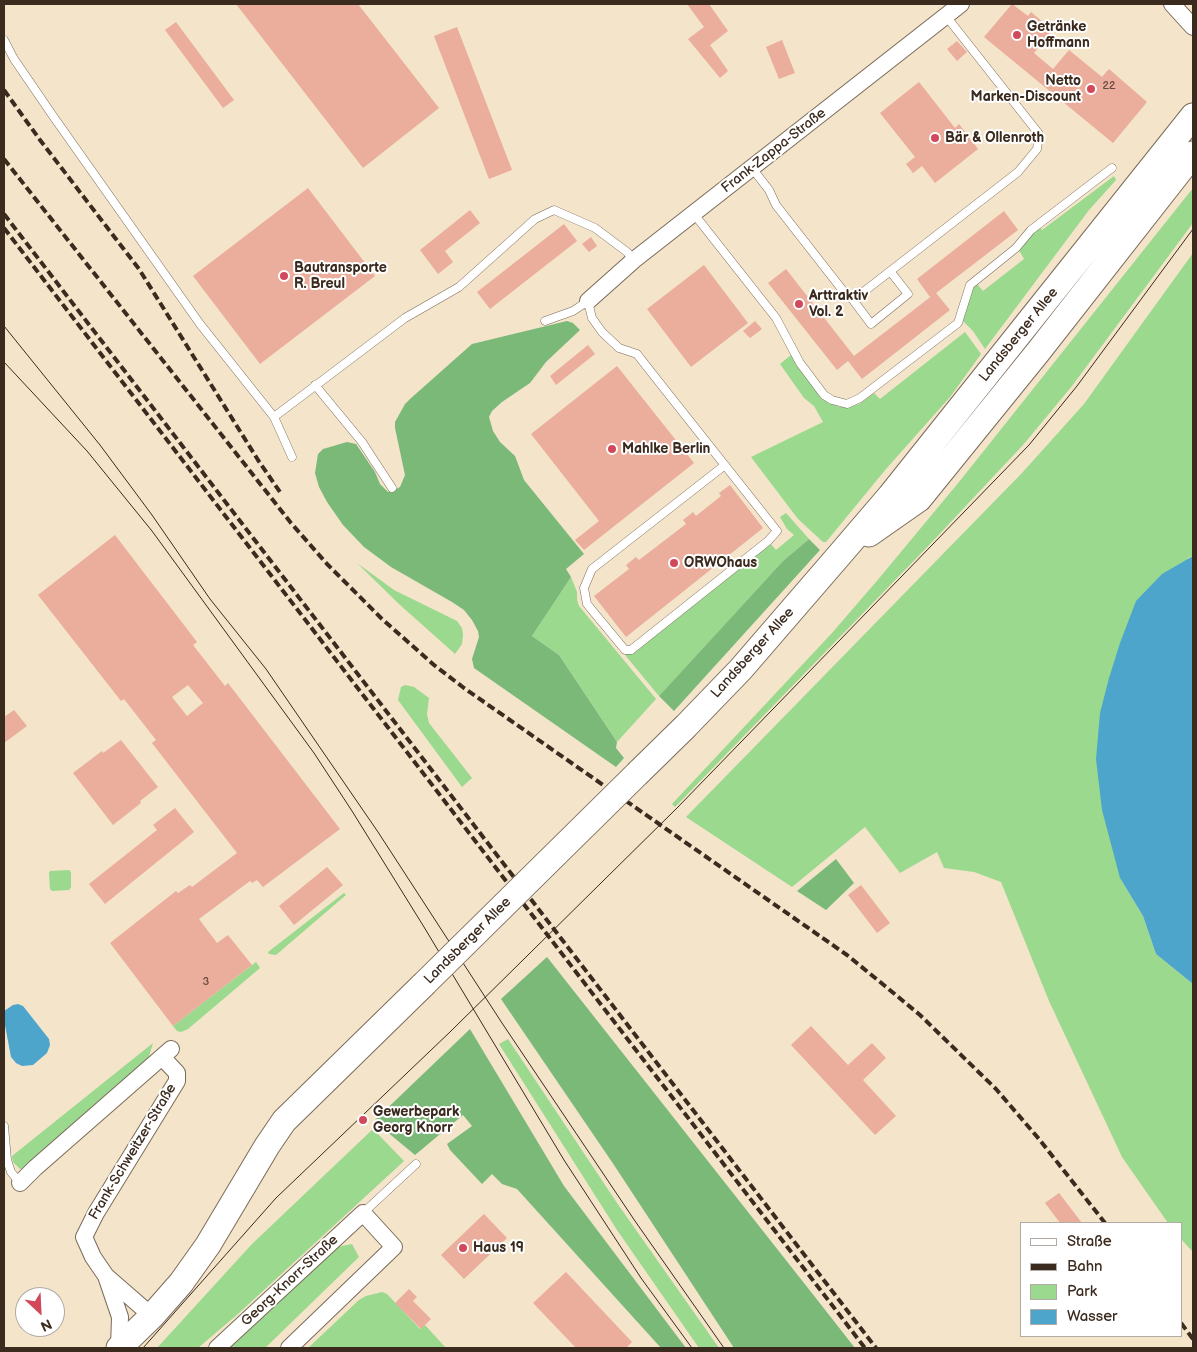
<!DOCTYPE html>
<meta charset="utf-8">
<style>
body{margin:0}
#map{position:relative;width:1197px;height:1352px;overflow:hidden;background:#f3e4ca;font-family:"Balsamiq Sans",sans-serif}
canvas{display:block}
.frame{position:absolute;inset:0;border:5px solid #3b2a1e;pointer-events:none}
.legend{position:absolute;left:1020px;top:1222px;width:162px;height:115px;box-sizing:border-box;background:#fff;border:1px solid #b1aaa5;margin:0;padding:6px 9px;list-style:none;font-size:15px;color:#3b2a1e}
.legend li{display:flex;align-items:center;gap:10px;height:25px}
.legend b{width:25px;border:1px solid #b1aaa5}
.north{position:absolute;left:15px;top:1287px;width:50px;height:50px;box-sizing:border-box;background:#fff;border:1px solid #b1aaa5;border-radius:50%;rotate:155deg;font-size:14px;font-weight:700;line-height:20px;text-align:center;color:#3b2a1e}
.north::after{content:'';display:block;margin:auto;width:18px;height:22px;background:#d1495b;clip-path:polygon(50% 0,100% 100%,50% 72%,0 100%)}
</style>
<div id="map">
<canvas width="1197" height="1352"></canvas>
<div class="frame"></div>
<ul class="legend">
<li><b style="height:6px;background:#fff"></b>Straße</li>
<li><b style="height:6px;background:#3b2a1e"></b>Bahn</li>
<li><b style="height:14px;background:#9ad98e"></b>Park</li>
<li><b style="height:14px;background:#4ea5cb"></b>Wasser</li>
</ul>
<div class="north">N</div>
</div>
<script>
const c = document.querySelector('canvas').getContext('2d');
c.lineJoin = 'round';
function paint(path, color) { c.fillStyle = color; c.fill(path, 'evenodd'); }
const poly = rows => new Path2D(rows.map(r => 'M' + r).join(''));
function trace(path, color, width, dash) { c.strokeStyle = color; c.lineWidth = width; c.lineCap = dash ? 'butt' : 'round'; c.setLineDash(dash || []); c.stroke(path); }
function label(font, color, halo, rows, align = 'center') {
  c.font = font + ' "Balsamiq Sans",sans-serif'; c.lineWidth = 4; c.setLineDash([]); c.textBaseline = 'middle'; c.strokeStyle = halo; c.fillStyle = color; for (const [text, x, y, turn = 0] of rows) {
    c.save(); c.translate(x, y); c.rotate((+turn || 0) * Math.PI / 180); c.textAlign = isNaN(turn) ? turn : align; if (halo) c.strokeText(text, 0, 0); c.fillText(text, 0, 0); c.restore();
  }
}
const green = poly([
 [1114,176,1116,180,1089,210,985,349,973,331,962,320,973,288,977,284,983,291,1024,259,1019,250,1039,226,1042,230],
 [1193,188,1193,223,1072,386,1023,445,932,542,675,807,672,804,832,633,876,582,959,482],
 [1193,253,1193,556,1188,558,1120,878,1143,916,1156,954,1193,984,1193,1252,1181,1239,1181,1223,1168,1223,1122,1157,1049,1001,1001,882,974,872,944,868,937,852,900,873,865,827,792,887,686,817,1022,473,1084,404],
 [965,332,981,354,950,397,886,469,826,542,823,542,798,519,751,457,823,422,814,406,804,398,780,364,791,355,827,400,839,407,848,407,859,404,874,393,880,399],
 [786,513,809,539,783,561,659,696,625,655,761,549,770,543,776,550,794,535,787,529,780,517],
 [357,563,394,590,457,621,462,628,463,635,462,644,455,654,399,604],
 [571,577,577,592,577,600,579,606,656,699,617,742,559,655,532,636],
 [405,685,414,687,429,698,427,714,429,723,472,778,462,787,398,700,401,687],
 [69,870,71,872,71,887,69,890,52,891,50,889,49,873,50,871],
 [344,893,346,895,276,955,269,954,268,952],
 [256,962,260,968,188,1029,181,1032,177,1031,173,1026],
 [508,1039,617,1203,719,1348,699,1348,617,1230,499,1044],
 [153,1043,148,1060,25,1168,20,1169,13,1162,12,1156],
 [373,1129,404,1161,239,1313,198,1348,157,1348,252,1244],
 [352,1244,359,1257,265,1348,224,1348,332,1248],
 [382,1292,387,1294,420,1329,425,1325,446,1348,308,1348,359,1300,366,1296]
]);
const forest = poly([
 [567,321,573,323,580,330,546,362,530,383,502,402,492,411,489,417,493,431,500,442,515,456,524,480,584,554,566,569,571,577,532,636,559,655,617,742,616,748,624,758,616,767,474,668,472,659,479,637,478,631,472,620,464,610,452,602,391,567,364,547,343,525,327,502,319,487,315,473,318,454,323,449,347,442,356,444,375,472,380,484,388,492,394,490,400,487,405,475,395,428,395,422,405,404,410,399,472,344],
 [809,539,820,550,674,711,659,696,783,561],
 [836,859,854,883,826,910,797,891],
 [547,957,815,1297,855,1348,734,1348,614,1165,501,999],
 [470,1029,564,1186,686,1348,661,1348,517,1189,502,1184,492,1174,482,1184,450,1150,447,1144,472,1126,463,1115,415,1155,374,1121]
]);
const water = poly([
 [1193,556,1193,984,1156,954,1143,916,1120,878,1102,810,1096,759,1100,713,1109,678,1120,643,1136,601,1162,574],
 [18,1004,23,1006,49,1039,50,1045,47,1053,33,1065,22,1066,16,1063,11,1057,4,1020,4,1011,13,1005]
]);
const building = poly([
 [236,4,358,4,439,108,363,168],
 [687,4,709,4,728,31,710,45,728,71,720,78,688,39,704,27],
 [1012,4,1028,16,1031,12,1051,29,1049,34,1034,53,1053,69,1069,50,1102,77,1109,69,1147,102,1113,143,984,37],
 [176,22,234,100,223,108,165,30],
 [457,27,512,170,489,179,434,36],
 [782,40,795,73,779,79,766,47],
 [957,41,967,52,957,61,947,49],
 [919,82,955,128,959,124,978,149,935,183,922,166,913,173,906,164,915,157,880,113],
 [308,188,375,276,260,364,193,276],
 [470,210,480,223,445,251,453,262,438,274,420,250],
 [1004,211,1018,230,936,293,950,310,862,379,848,361,837,370,768,283,786,269,854,356,933,295,930,297,917,279],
 [564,224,577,241,490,309,477,292],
 [591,237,597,246,589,252,582,244],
 [704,265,748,323,691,367,647,309],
 [755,321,762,329,750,338,743,331],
 [588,345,595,354,556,385,550,376],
 [617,366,694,463,584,550,575,540,599,521,531,434],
 [730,485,763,528,626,637,594,596,629,569,626,565,636,557,639,560,686,524,683,520,693,512,696,516,721,496,719,493],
 [115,535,197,642,193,645,225,686,228,683,340,829,263,887,257,880,252,883,250,881,199,919,217,943,228,935,252,965,173,1026,110,943,176,891,178,893,190,885,192,887,237,853,152,743,156,740,124,699,121,701,38,595],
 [188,685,203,703,187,716,172,697],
 [14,710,27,726,4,743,4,717],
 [121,740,158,787,140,801,141,803,113,825,73,773,102,751,103,753],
 [175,808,194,832,105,904,89,884,157,830,153,825],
 [327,867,343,885,294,925,279,906],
 [861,885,890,923,877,933,848,895],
 [811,1026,848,1065,872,1043,886,1058,863,1080,896,1116,875,1135,791,1045],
 [1059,1193,1082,1223,1060,1223,1045,1203],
 [484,1214,507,1238,464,1279,441,1255],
 [566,1272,632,1342,626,1348,576,1348,533,1303],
 [409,1289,417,1297,413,1301,431,1319,421,1329,395,1303]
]);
const lane = poly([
 [4,40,14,59,53,116,200,324,274,417,292,457],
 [752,168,769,190,776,205,844,292,853,300,871,324,908,294,890,271],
 [694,214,776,318,800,363,824,395,832,400,847,404,860,398,958,323,970,285,1016,248,1031,230,1112,168],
 [853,300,1018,172,1037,149,1039,134,946,16],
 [545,321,573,311,588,301,592,318,602,332,619,348,637,354,651,372,777,531,768,541,631,650,625,650,587,604,584,588,592,569,725,465],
 [315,385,362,442,392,488],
 [274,417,405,318,459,287,535,219,554,210,595,228,627,252,634,260],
 [4,1126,7,1160,11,1172,20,1183],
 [363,1213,416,1164]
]);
const street = poly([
 [1172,4,1193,27],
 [588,301,634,260,961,4],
 [20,1183,35,1168,171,1049],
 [106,1276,120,1317,119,1348],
 [152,1316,106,1276,93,1257,84,1237,96,1213,177,1081,177,1073,162,1057],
 [217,1348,363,1213,394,1247,289,1348]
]);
const primary = poly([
 [869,534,919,499,1038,352,1193,154],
 [639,772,686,726,741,669,842,552,890,496,1193,116],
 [119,1348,152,1316,181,1283,208,1245,267,1146,284,1121,423,985]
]);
const tram = poly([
 [4,326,100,445,152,515,210,599,266,669,378,832,502,1023,635,1221,724,1348],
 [4,362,87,451,152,531,314,753,352,811,424,927,564,1160,641,1278,692,1348],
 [143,1348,276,1198,451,1031,677,808,1029,445,1077,386,1193,229]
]);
const rail = poly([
 [4,90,40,140,139,269,258,460,282,495],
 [4,159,291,523,327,564,381,618,434,665,464,688,847,955,885,986,920,1015,996,1089,1039,1139,1105,1223],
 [4,214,876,1348],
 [4,228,865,1348],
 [1181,1323,1193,1339]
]);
const primaryBridge = poly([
 [423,985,639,772]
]);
const markers = [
 [1017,35,5,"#d1495b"],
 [1091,89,5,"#d1495b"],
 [935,138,5,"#d1495b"],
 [284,276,5,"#d1495b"],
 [799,304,5,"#d1495b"],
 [612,449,5,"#d1495b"],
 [674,563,5,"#d1495b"],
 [363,1120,5,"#d1495b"],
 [463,1248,5,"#d1495b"]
];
const numberNames = [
 ["22",1109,86],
 ["3",206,982]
];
const poiNames = [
 ["Getränke",1027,27],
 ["Hoffmann",1027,43],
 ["Netto",1081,81,"right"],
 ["Marken-Discount",1081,97,"right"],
 ["Bär & Ollenroth",945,138],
 ["Bautransporte",294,268],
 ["R. Breul",294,284],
 ["Arttraktiv",809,296],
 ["Vol. 2",809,312],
 ["Mahlke Berlin",622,449],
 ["ORWOhaus",684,563],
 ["Gewerbepark",373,1112],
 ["Georg Knorr",373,1128],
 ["Haus 19",473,1248]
];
const streetNames = [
 ["Frank-Zappa-Straße",774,151,-38],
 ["Landsberger Allee",1019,335,-51],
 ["Landsberger Allee",753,653,-48],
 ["Landsberger Allee",468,941,-45],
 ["Frank-Schweitzer-Straße",133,1152,-59],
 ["Georg-Knorr-Straße",290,1281,-43]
];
paint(green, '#9ad98e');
paint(forest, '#7bb979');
paint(water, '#4ea5cb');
paint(building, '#ebad9c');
trace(lane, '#7b6b5a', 9);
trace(street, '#7b6b5a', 18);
trace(primary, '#7b6b5a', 27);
trace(lane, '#fff', 8);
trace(street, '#fff', 16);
trace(primary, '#fff', 25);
trace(tram, '#3b2a1e', 1);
trace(rail, '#3b2a1e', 4, [8, 4]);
trace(primaryBridge, '#7b6b5a', 27, []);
trace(primaryBridge, '#fff', 25);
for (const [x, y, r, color] of markers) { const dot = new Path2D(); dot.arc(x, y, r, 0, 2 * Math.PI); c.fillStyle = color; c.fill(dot); trace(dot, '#fff', 2); }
label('11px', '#674b3e', null, numberNames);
label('bold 14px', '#3b2a1e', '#fff', poiNames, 'left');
label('14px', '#3b2a1e', '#fff', streetNames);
</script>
